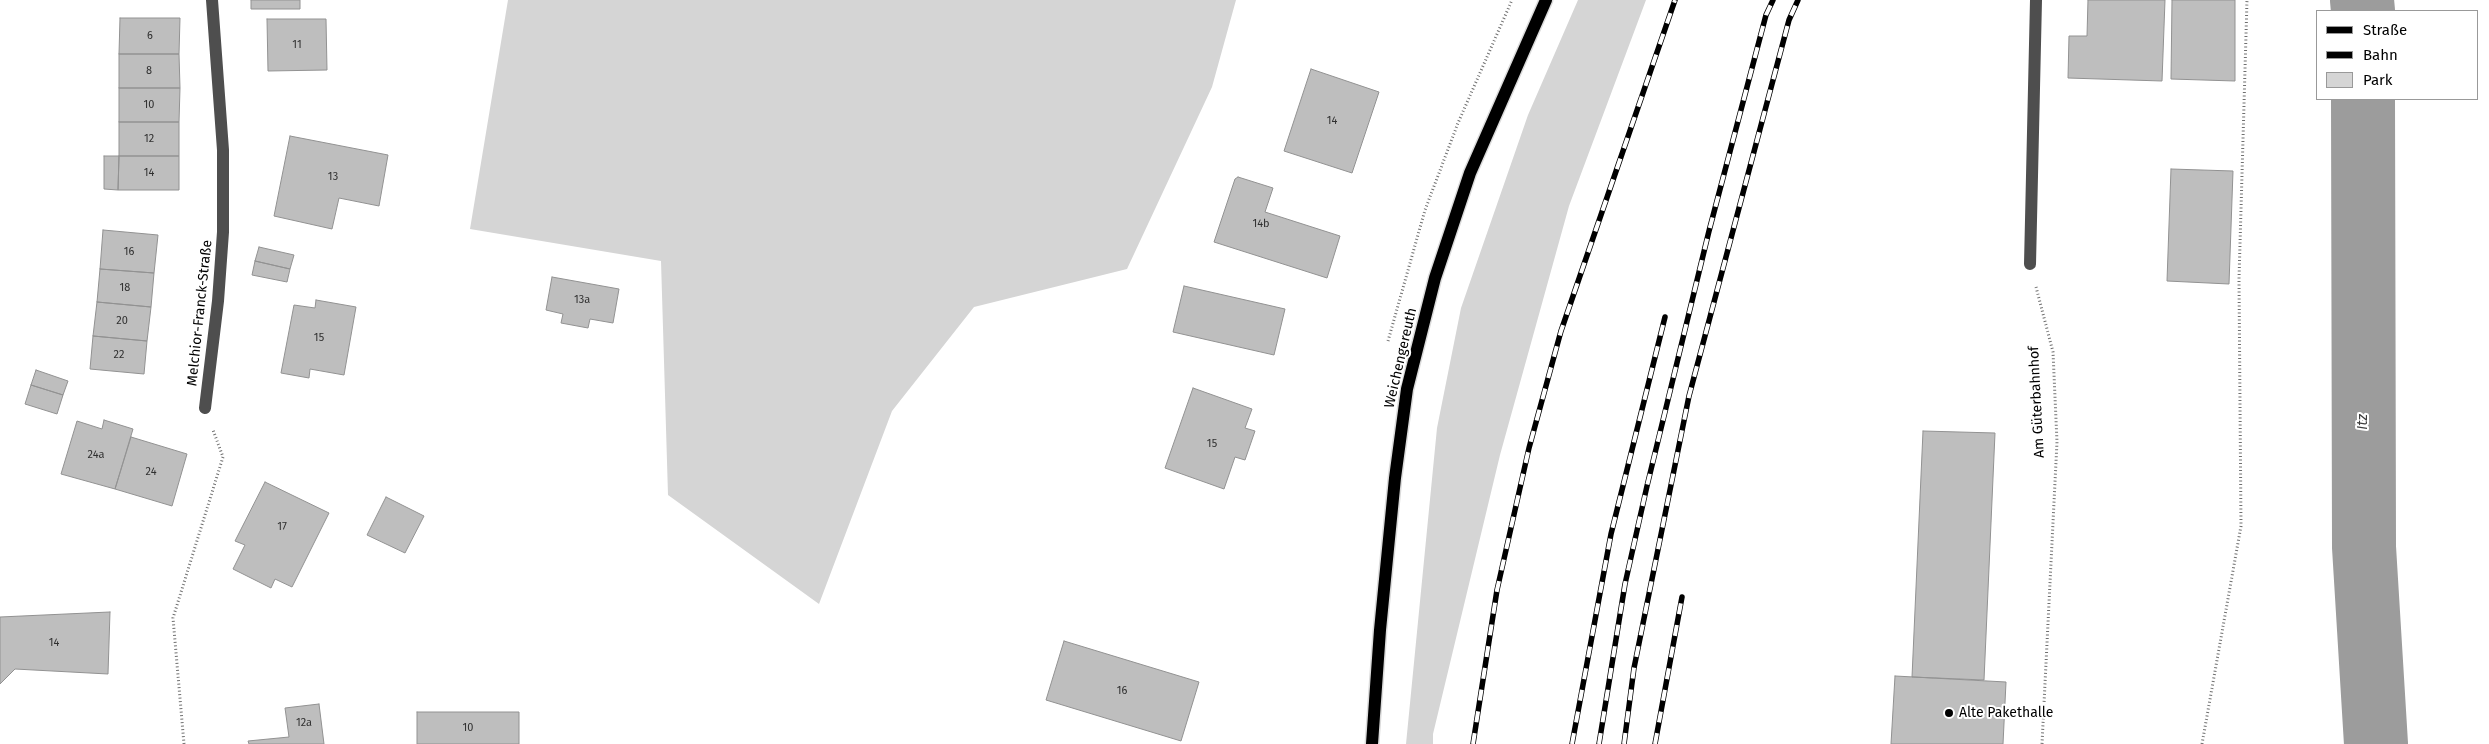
<!DOCTYPE html>
<meta charset="utf-8">
<style>
body{margin:0}
#map{position:relative;width:2489px;height:744px;overflow:hidden;background:#fff;font-family:"Fira Sans",sans-serif}
canvas{display:block}
.legend{position:absolute;left:2316px;top:10px;width:162px;height:90px;box-sizing:border-box;background:#fff;border:1px solid #999;margin:0;padding:6px 9px;list-style:none;font-size:15px;color:#000}
.legend li{display:flex;align-items:center;gap:10px;height:25px}
.legend b{width:25px;border:1px solid #999}
</style>
<div id="map">
<canvas width="2489" height="744"></canvas>
<ul class="legend">
<li><b style="height:6px;background:#000"></b>Straße</li>
<li><b style="height:6px;background:#000"></b>Bahn</li>
<li><b style="height:14px;background:#d5d5d5"></b>Park</li>
</ul>
</div>
<script>
const c = document.querySelector('canvas').getContext('2d');
c.lineJoin = 'round';
function paint(path, color) { c.fillStyle = color; c.fill(path, 'evenodd'); }
const poly = rows => new Path2D(rows.map(r => 'M' + r).join(''));
function trace(path, color, width, dash) { c.strokeStyle = color; c.lineWidth = width; c.lineCap = dash ? 'butt' : 'round'; c.setLineDash(dash || []); c.stroke(path); }
function label(font, color, halo, rows, align = 'center') {
  c.font = font + ' "Fira Sans",sans-serif'; c.lineWidth = 4; c.setLineDash([]); c.textBaseline = 'middle'; c.strokeStyle = halo; c.fillStyle = color; for (const [text, x, y, turn = 0] of rows) {
    c.save(); c.translate(x, y); c.rotate((+turn || 0) * Math.PI / 180); c.textAlign = isNaN(turn) ? turn : align; if (halo) c.strokeText(text, 0, 0); c.fillText(text, 0, 0); c.restore();
  }
}
const green = poly([
 [508,0,1236,0,1212,87,1127,269,974,307,892,411,819,604,668,495,661,261,470,229],
 [1578,0,1646,0,1569,206,1500,455,1433,734,1433,744,1406,744,1437,428,1461,308,1528,115]
]);
const river = poly([
 [2362,0,2363,11],
 [2363,99,2364,547,2376,744]
]);
const building = poly([
 [251,0,300,0,300,9,251,9,251,0],
 [2088,0,2165,0,2162,81,2068,78,2069,36,2087,36,2088,0],
 [2172,0,2235,0,2235,81,2171,79,2172,0],
 [120,18,180,18,179,54,119,54,120,18],
 [267,19,326,19,327,70,268,71,267,19],
 [119,54,179,54,180,88,119,88,119,54],
 [1311,69,1379,92,1352,173,1284,151,1311,69],
 [119,88,180,88,179,122,119,122,119,88],
 [119,122,179,122,179,156,119,156,119,122],
 [290,136,388,155,379,206,339,198,332,229,274,216,290,136],
 [104,156,119,156,118,190,104,189,104,156],
 [119,156,179,156,179,190,118,190,119,156],
 [2171,169,2233,171,2229,284,2167,281,2171,169],
 [1238,177,1273,188,1265,212,1340,236,1327,278,1214,242,1235,179,1238,177],
 [103,230,158,235,154,273,100,269,103,230],
 [259,247,294,255,290,269,255,261,259,247],
 [255,261,290,269,287,282,252,275,255,261],
 [100,269,154,273,151,307,97,302,100,269],
 [552,277,619,289,613,323,590,319,588,328,561,323,563,314,546,310,552,277],
 [1184,286,1285,309,1274,355,1173,332,1184,286],
 [316,300,356,307,344,375,310,369,309,378,281,373,294,305,315,308,316,300],
 [97,302,151,307,147,341,93,336,97,302],
 [93,336,147,341,144,374,90,369,93,336],
 [36,370,68,381,63,395,31,385,36,370],
 [31,385,63,395,57,414,25,404,31,385],
 [1193,388,1252,409,1245,428,1255,431,1245,460,1235,457,1224,489,1165,468,1193,388],
 [104,420,133,429,115,489,61,474,77,421,102,429,104,420],
 [1923,431,1995,433,1984,680,1912,677,1923,431],
 [131,437,187,454,172,506,115,489,131,437],
 [265,482,329,513,292,587,275,579,271,588,233,569,245,545,235,541,265,482],
 [386,497,424,516,405,553,367,535,386,497],
 [110,612,108,674,15,669,0,684,0,617,110,612],
 [1064,641,1199,682,1181,741,1046,700,1064,641],
 [1895,676,2006,682,2003,744,1891,744,1895,676],
 [319,704,324,744,249,744,248,741,289,737,285,708,319,704],
 [417,712,519,712,519,744,417,744,417,712]
]);
const path = poly([
 [2036,287,2053,352,2057,442,2042,744],
 [1388,341,1425,210,1458,123,1512,0],
 [184,744,173,618,223,457,213,430],
 [2202,744,2241,526,2239,279,2247,0]
]);
const minor = poly([
 [2030,264,2036,0],
 [205,408,218,301,223,232,223,150,212,0]
]);
const major = poly([
 [1372,744,1380,630,1395,478,1407,389,1435,278,1470,173,1546,0]
]);
const rail = poly([
 [1473,744,1497,590,1529,448,1561,331,1675,0],
 [1572,744,1611,534,1665,317],
 [1599,744,1625,584,1647,486,1709,231,1766,15,1773,0],
 [1624,744,1634,668,1689,396,1789,20,1798,0],
 [1655,744,1682,597]
]);
const markers = [
 [1949,713,5,"#000"]
];
const numberNames = [
 ["6",150,36],
 ["11",297,45],
 ["8",149,71],
 ["10",149,105],
 ["14",1332,121],
 ["12",149,139],
 ["14",149,173],
 ["13",333,177],
 ["14b",1261,224],
 ["16",129,252],
 ["18",125,288],
 ["13a",582,300],
 ["20",122,321],
 ["15",319,338],
 ["22",119,355],
 ["15",1212,444],
 ["24a",96,455],
 ["24",151,472],
 ["17",282,527],
 ["14",54,643],
 ["16",1122,691],
 ["12a",304,723],
 ["10",468,728]
];
const streetNames = [
 ["Melchior-Franck-Straße",200,313,-84],
 ["Weichengereuth",1401,358,-77],
 ["Am Güterbahnhof",2037,402,-93]
];
const poiNames = [
 ["Alte Pakethalle",1959,713]
];
const waterNames = [
 ["Itz",2363,422,-90]
];
paint(green, '#d5d5d5');
trace(river, '#9c9c9c', 64);
paint(building, '#bebebe');
trace(building, '#929292', 1);
trace(major, '#dbdbdb', 15);
trace(path, '#707070', 3, [1, 2.5]);
trace(minor, '#4e4e4e', 12);
trace(major, '#000', 12);
trace(rail, '#000', 5.5);
trace(rail, '#fff', 4, [11]);
for (const [x, y, r, color] of markers) { const dot = new Path2D(); dot.arc(x, y, r, 0, 2 * Math.PI); c.fillStyle = color; c.fill(dot); trace(dot, '#fff', 2); }
label('11px', '#303030', null, numberNames);
label('14px', '#000', '#fff', streetNames);
label('14px', '#000', '#fff', poiNames, 'left');
label('italic 15px', '#3d3d3d', '#fff', waterNames);
</script>
